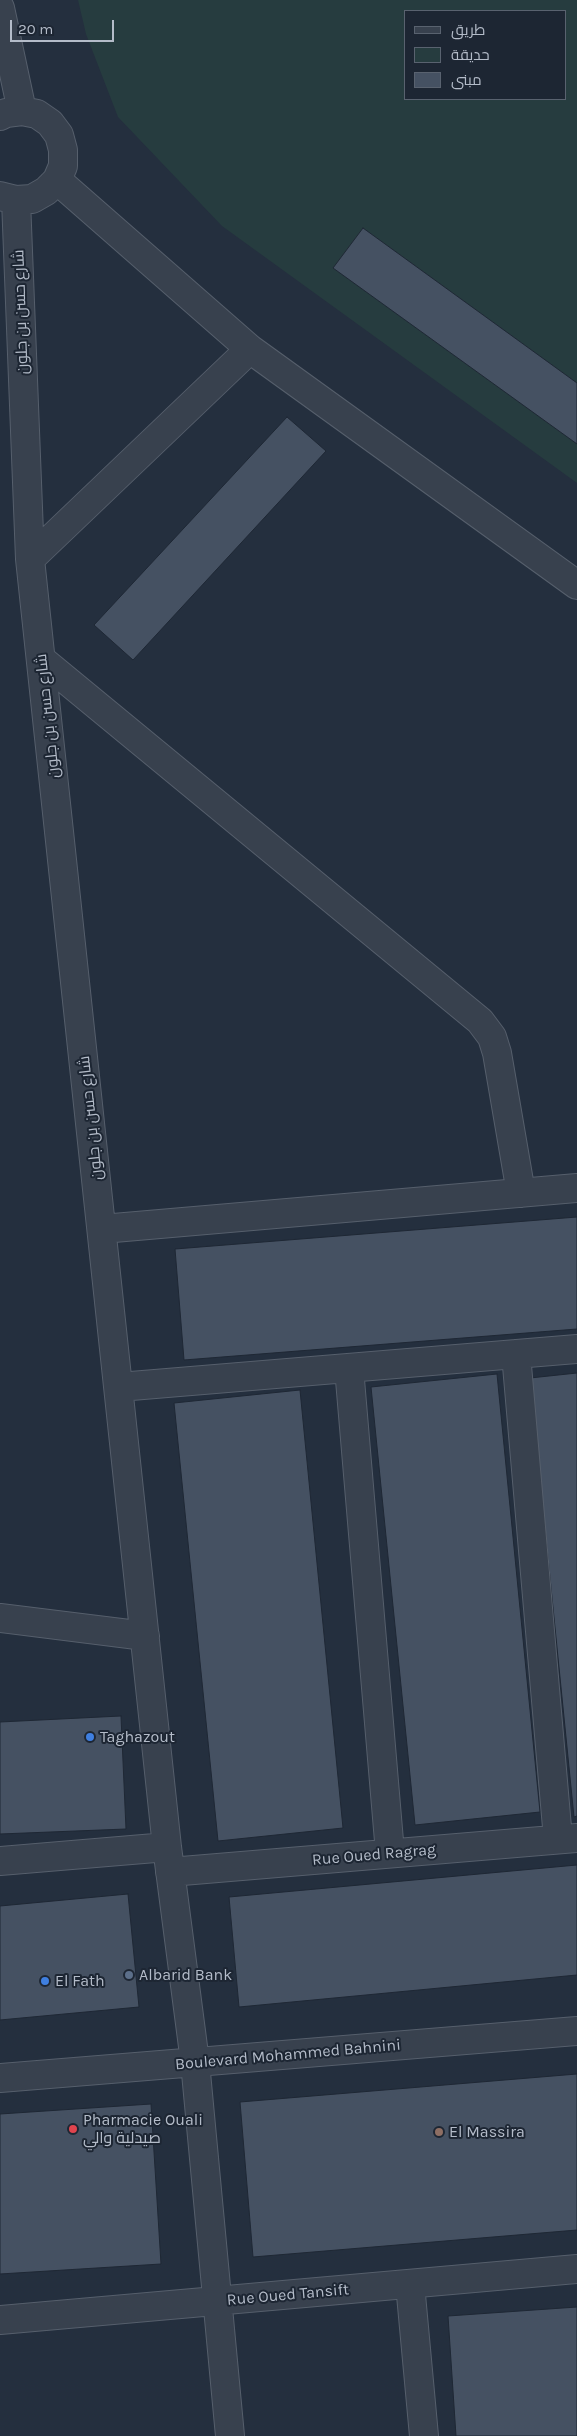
<!DOCTYPE html>
<meta charset="utf-8">
<style>
body{margin:0}
#map{position:relative;width:577px;height:2436px;overflow:hidden;background:#242f3e;font-family:Karla,Cairo,sans-serif}
canvas{display:block}
.legend{position:absolute;left:404px;top:10px;width:162px;height:90px;box-sizing:border-box;background:#1d2633;border:1px solid #59626f;margin:0;padding:6px 9px;list-style:none;font-size:15px;color:#b4bcc9}
.legend li{display:flex;align-items:center;gap:10px;height:25px}
.legend b{width:25px;border:1px solid #59626f}
.scale{position:absolute;left:10px;top:20px;width:104px;height:22px;box-sizing:border-box;border:2px solid #b4bcc9;border-top:0;padding-left:6px;font-size:15px;line-height:18px;white-space:nowrap;color:#b4bcc9;-webkit-text-stroke:4px #1d2633;paint-order:stroke}
</style>
<div id="map">
<canvas width="577" height="2436"></canvas>
<ul class="legend">
<li><b style="height:6px;background:#38414e"></b>طريق</li>
<li><b style="height:14px;background:#263c3f"></b>حديقة</li>
<li><b style="height:14px;background:#455162"></b>مبنى</li>
</ul>
<div class="scale">20 m</div>
</div>
<script>
const c = document.querySelector('canvas').getContext('2d');
c.lineJoin = 'round';
function paint(path, color) { c.fillStyle = color; c.fill(path, 'evenodd'); }
const poly = rows => new Path2D(rows.map(r => 'M' + r).join(''));
function trace(path, color, width, dash) { c.strokeStyle = color; c.lineWidth = width; c.lineCap = dash ? 'butt' : 'round'; c.setLineDash(dash || []); c.stroke(path); }
function label(font, color, halo, rows, align = 'center') {
  c.font = font + ' Karla,Cairo,sans-serif'; c.lineWidth = 4; c.setLineDash([]); c.textBaseline = 'middle'; c.strokeStyle = halo; c.fillStyle = color; for (const [text, x, y, turn = 0] of rows) {
    c.save(); c.translate(x, y); c.rotate((+turn || 0) * Math.PI / 180); c.textAlign = isNaN(turn) ? turn : align; if (halo) c.strokeText(text, 0, 0); c.fillText(text, 0, 0); c.restore();
  }
}
const green = poly([
 [78,0,577,0,577,483,222,226,118,117,86,34],
 [406,11,566,11,566,99,406,99]
]);
const building = poly([
 [363,228,577,383,577,444,333,268,363,228],
 [287,417,326,451,133,660,94,625,287,417],
 [577,1217,577,1329,184,1360,175,1249,577,1217],
 [577,1373,577,1816,574,1817,530,1378,577,1373],
 [497,1374,540,1812,415,1825,371,1387,497,1374],
 [300,1390,343,1828,218,1841,174,1403,300,1390],
 [121,1716,126,1829,0,1834,0,1722,121,1716],
 [577,1865,577,1975,239,2007,229,1897,577,1865],
 [128,1894,139,2007,0,2020,0,1906,128,1894],
 [577,2074,577,2230,253,2257,240,2102,577,2074],
 [151,2104,161,2264,0,2274,0,2114,151,2104],
 [577,2307,577,2436,456,2436,448,2316,577,2307]
]);
const minor = poly([
 [0,8,22,111],
 [0,116,6,113,22,111,37,114,50,123,59,135,63,150,63,166,57,180,46,191,32,199,16,200,0,196],
 [57,180,250,349,577,585],
 [16,200,30,559,167,1847,195,2062,230,2436],
 [30,559,250,349],
 [42,660,480,1021,492,1037,497,1053,521,1193],
 [102,1229,577,1188],
 [516,1354,558,1839],
 [349,1368,390,1853],
 [119,1387,577,1349],
 [0,1618,145,1636],
 [0,1861,167,1847],
 [170,1872,577,1838],
 [0,2078,577,2031],
 [410,2284,424,2436],
 [0,2320,577,2269]
]);
const markers = [
 [90,1737,5,"#3f7fe0"],
 [129,1975,5,"#5c6f8a"],
 [45,1981,5,"#3f7fe0"],
 [73,2129,5,"#e0444e"],
 [439,2132,5,"#8d6e63"]
];
const streetNames = [
 ["شارع حسن بن جلون",21,312,-92],
 ["شارع حسن بن جلون",48,716,-96],
 ["شارع حسن بن جلون",91,1118,-96],
 ["Rue Oued Ragrag",374,1855,-5],
 ["Boulevard Mohammed Bahnini",288,2055,-5],
 ["Rue Oued Tansift",288,2295,-5]
];
const poiNames = [
 ["Taghazout",100,1737],
 ["Albarid Bank",139,1975],
 ["El Fath",55,1981],
 ["Pharmacie Ouali",83,2120],
 ["صيدلية والي",83,2138],
 ["El Massira",449,2132]
];
paint(green, '#263c3f');
paint(building, '#455162');
trace(building, '#1f2835', 1);
trace(minor, '#565f6c', 30);
trace(minor, '#38414e', 28);
for (const [x, y, r, color] of markers) { const dot = new Path2D(); dot.arc(x, y, r, 0, 2 * Math.PI); c.fillStyle = color; c.fill(dot); trace(dot, '#1d2633', 2); }
label('16px', '#b4bcc9', '#1d2633', streetNames);
label('16px', '#b4bcc9', '#1d2633', poiNames, 'left');
</script>
